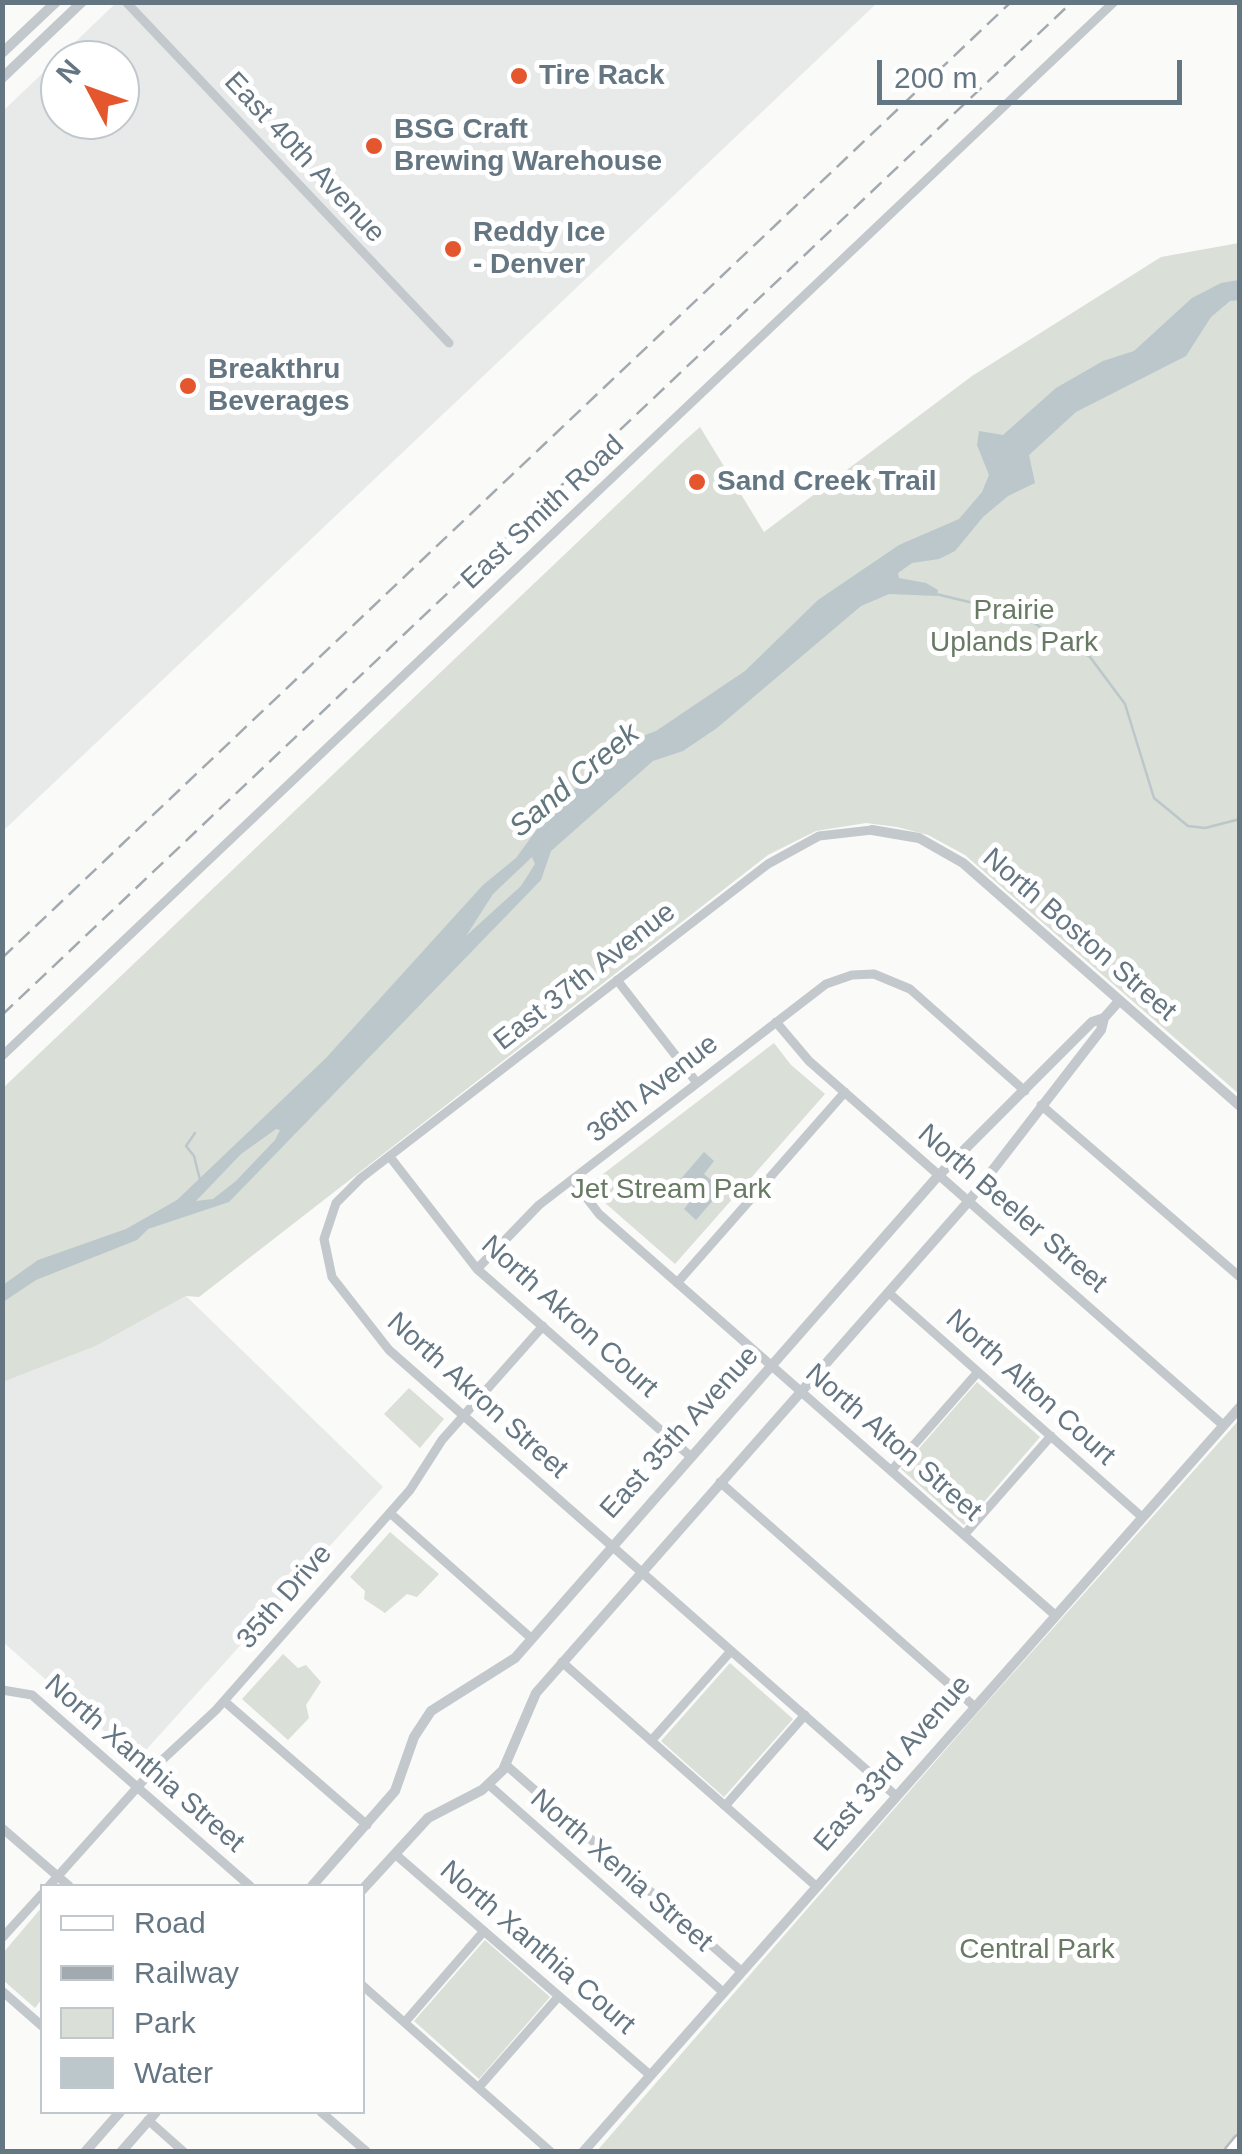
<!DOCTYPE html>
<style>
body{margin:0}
#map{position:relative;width:1242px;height:2154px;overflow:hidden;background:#fafaf8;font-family:Helvetica,sans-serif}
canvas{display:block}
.frame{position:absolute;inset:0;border:5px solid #657683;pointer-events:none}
.legend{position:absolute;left:40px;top:1884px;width:325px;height:230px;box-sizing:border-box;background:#fff;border:2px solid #c1c8cd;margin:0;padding:12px 18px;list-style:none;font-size:30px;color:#657683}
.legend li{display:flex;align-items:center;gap:20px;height:50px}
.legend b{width:50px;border:2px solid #c1c8cd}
.north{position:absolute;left:40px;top:40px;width:100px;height:100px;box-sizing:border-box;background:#fff;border:2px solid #c1c8cd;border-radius:50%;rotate:311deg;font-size:28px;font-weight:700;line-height:40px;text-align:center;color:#657683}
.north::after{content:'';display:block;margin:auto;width:35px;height:45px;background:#e4572e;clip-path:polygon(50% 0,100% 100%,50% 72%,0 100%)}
.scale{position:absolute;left:877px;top:60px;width:305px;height:45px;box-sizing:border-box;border:5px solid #657683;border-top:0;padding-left:12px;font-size:30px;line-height:35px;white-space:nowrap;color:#657683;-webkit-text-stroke:8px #fff;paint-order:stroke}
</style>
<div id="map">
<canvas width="1242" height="2154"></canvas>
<div class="frame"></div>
<ul class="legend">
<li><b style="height:12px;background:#fff"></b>Road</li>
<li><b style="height:12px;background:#a2aab0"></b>Railway</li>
<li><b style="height:28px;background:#dadfd7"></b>Park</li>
<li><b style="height:28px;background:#bbc7cb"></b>Water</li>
</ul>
<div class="north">N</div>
<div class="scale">200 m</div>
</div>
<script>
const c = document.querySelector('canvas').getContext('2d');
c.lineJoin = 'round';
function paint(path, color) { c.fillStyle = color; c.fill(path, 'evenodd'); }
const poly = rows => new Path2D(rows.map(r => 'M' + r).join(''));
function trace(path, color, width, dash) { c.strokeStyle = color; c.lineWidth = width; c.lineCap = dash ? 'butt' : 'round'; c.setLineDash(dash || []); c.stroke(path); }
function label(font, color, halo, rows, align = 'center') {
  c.font = font + ' Helvetica,sans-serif'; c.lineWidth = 10; c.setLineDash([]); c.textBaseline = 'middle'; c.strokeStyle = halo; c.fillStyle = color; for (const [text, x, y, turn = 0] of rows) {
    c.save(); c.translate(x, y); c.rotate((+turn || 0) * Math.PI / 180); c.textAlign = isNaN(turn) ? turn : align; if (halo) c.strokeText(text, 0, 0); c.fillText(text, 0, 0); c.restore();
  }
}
const built = poly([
 [116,3,877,3,3,831,3,111],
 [60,60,120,60,120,120,60,120],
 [186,1296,383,1487,137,1760,3,1642,3,1382,96,1346]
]);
const green = poly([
 [1239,243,1239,1094,965,855,928,835,897,827,866,823,816,831,768,855,199,1297,186,1296,96,1346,3,1382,3,1088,683,442,700,427,764,532,972,376,1161,257],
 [774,1043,791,1065,825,1094,675,1264,604,1202,590,1184],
 [977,1382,1040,1437,964,1525,901,1469],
 [409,1388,444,1419,420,1448,384,1414],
 [1239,1420,1239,2131,1221,2152,596,2152,980,1710],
 [390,1532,439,1574,417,1597,407,1594,385,1613,364,1599,365,1591,350,1577],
 [283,1654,298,1668,306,1665,321,1682,306,1705,309,1718,288,1740,242,1699],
 [730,1663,793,1719,724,1797,661,1741],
 [42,1907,42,1999,35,2008,3,1980,3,1953],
 [485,1940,550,1997,479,2079,414,2021]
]);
const water = poly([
 [1239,280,1239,300,1230,301,1211,317,1186,356,1076,412,1029,455,1035,483,1008,496,983,517,955,551,939,559,912,563,898,573,899,578,926,583,938,590,937,596,889,594,861,606,717,728,683,751,653,761,551,851,541,880,229,1202,148,1229,137,1240,36,1280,3,1302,3,1285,38,1260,126,1229,177,1200,326,1058,483,885,516,858,551,810,630,741,656,731,745,671,818,600,899,545,959,519,982,492,989,475,977,445,979,431,1003,435,1056,388,1103,361,1134,351,1192,298,1221,283],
 [532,857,535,864,521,886,466,936,493,894],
 [276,1129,280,1130,275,1140,236,1181,213,1199,196,1201,241,1154],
 [704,1152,714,1161,704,1174,722,1190,696,1220,684,1209,695,1195,679,1181]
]);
const stream = poly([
 [936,594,1019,614,1090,657,1125,704,1154,798,1188,826,1205,828,1240,819],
 [195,1133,186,1146,194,1156,200,1180]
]);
const minor = poly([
 [126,2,449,343],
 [872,830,819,836,768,864,361,1178,336,1203,324,1239,332,1277,389,1350,895,1795],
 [617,980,697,1083],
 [776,1022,809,1061,1223,1425],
 [2,1056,1114,2],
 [1041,1105,1240,1277],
 [390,1157,477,1269,690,1456],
 [573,1180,599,1214,1055,1615],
 [477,1269,539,1205,826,984,852,975,874,974,910,989,1025,1091],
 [677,1283,845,1092],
 [889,1293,1142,1517],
 [891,1471,978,1372],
 [720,1482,974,1706],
 [390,1513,531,1638],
 [964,1535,1051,1436],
 [562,1662,816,1886],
 [2,1690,32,1695,250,1886],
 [224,1701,367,1825],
 [651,1741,731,1651],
 [506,1765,741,1971],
 [489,1785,723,1992],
 [725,1806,805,1715],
 [2,1828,69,1886],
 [395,1854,650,2075],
 [49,1886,160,1762,216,1710,410,1490,442,1440,543,1326],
 [2,1938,42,1894],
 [362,1985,551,2152],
 [2,1991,42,2026],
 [405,2022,484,1931],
 [479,2087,559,1996],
 [321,2112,367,2152],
 [148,2120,184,2152]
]);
const tertiary = poly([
 [2,53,56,2],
 [2,78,82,2],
 [872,830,919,838,963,863,1240,1106],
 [312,1886,395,1791,414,1737,431,1711,515,1658,938,1176,1092,1022,1104,1018],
 [362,1890,428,1818,482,1790,503,1770,536,1693,968,1202,1101,1030,1104,1018,1119,1001],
 [85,2152,120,2112],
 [121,2152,156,2112],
 [583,2152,1240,1407]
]);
const secondary = poly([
 [1231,2152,1240,2141]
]);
const rail = poly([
 [2,958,1011,2],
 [2,1015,1072,2]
]);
const markers = [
 [519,76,10,"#e4572e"],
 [374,146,10,"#e4572e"],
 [453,249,10,"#e4572e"],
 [188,386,10,"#e4572e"],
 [697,482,10,"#e4572e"]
];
const poiNames = [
 ["Tire Rack",539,76],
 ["BSG Craft",394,130],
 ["Brewing Warehouse",394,162],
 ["Reddy Ice",473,233],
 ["- Denver",473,265],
 ["Breakthru",208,370],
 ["Beverages",208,402],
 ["Sand Creek Trail",717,482]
];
const streetNames = [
 ["East 40th Avenue",304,158,47],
 ["East Smith Road",543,513,-43],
 ["North Boston Street",1079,935,41],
 ["East 37th Avenue",585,977,-38],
 ["36th Avenue",653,1089,-38],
 ["North Beeler Street",1012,1209,41],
 ["North Akron Court",569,1317,42],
 ["North Alton Court",1030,1388,42],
 ["North Akron Street",477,1396,42],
 ["East 35th Avenue",680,1433,-48],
 ["North Alton Street",893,1443,41],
 ["35th Drive",285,1597,-49],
 ["North Xanthia Street",144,1764,41],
 ["East 33rd Avenue",893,1764,-49],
 ["North Xenia Street",621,1871,41],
 ["North Xanthia Court",537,1948,41]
];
const parkNames = [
 ["Prairie",1014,611],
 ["Uplands Park",1014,643],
 ["Jet Stream Park",671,1190],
 ["Central Park",1037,1950]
];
const waterNames = [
 ["Sand Creek",575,781,-40]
];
paint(built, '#e8e9e9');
paint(green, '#dadfd7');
paint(water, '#bbc7cb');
trace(stream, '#bbc7cb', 2.5);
trace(secondary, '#b3babf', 16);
trace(minor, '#c3c8cc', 9);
trace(tertiary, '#c3c8cc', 10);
trace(secondary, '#fff', 11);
trace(rail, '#a2aab0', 2.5, [15, 8]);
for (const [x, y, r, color] of markers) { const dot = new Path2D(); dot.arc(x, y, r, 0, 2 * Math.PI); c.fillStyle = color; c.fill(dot); trace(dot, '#fff', 4); }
label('bold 28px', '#657683', '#fff', poiNames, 'left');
label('28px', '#657683', '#fff', streetNames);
label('28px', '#687a64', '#fff', parkNames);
label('italic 30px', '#60757c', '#fff', waterNames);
</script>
